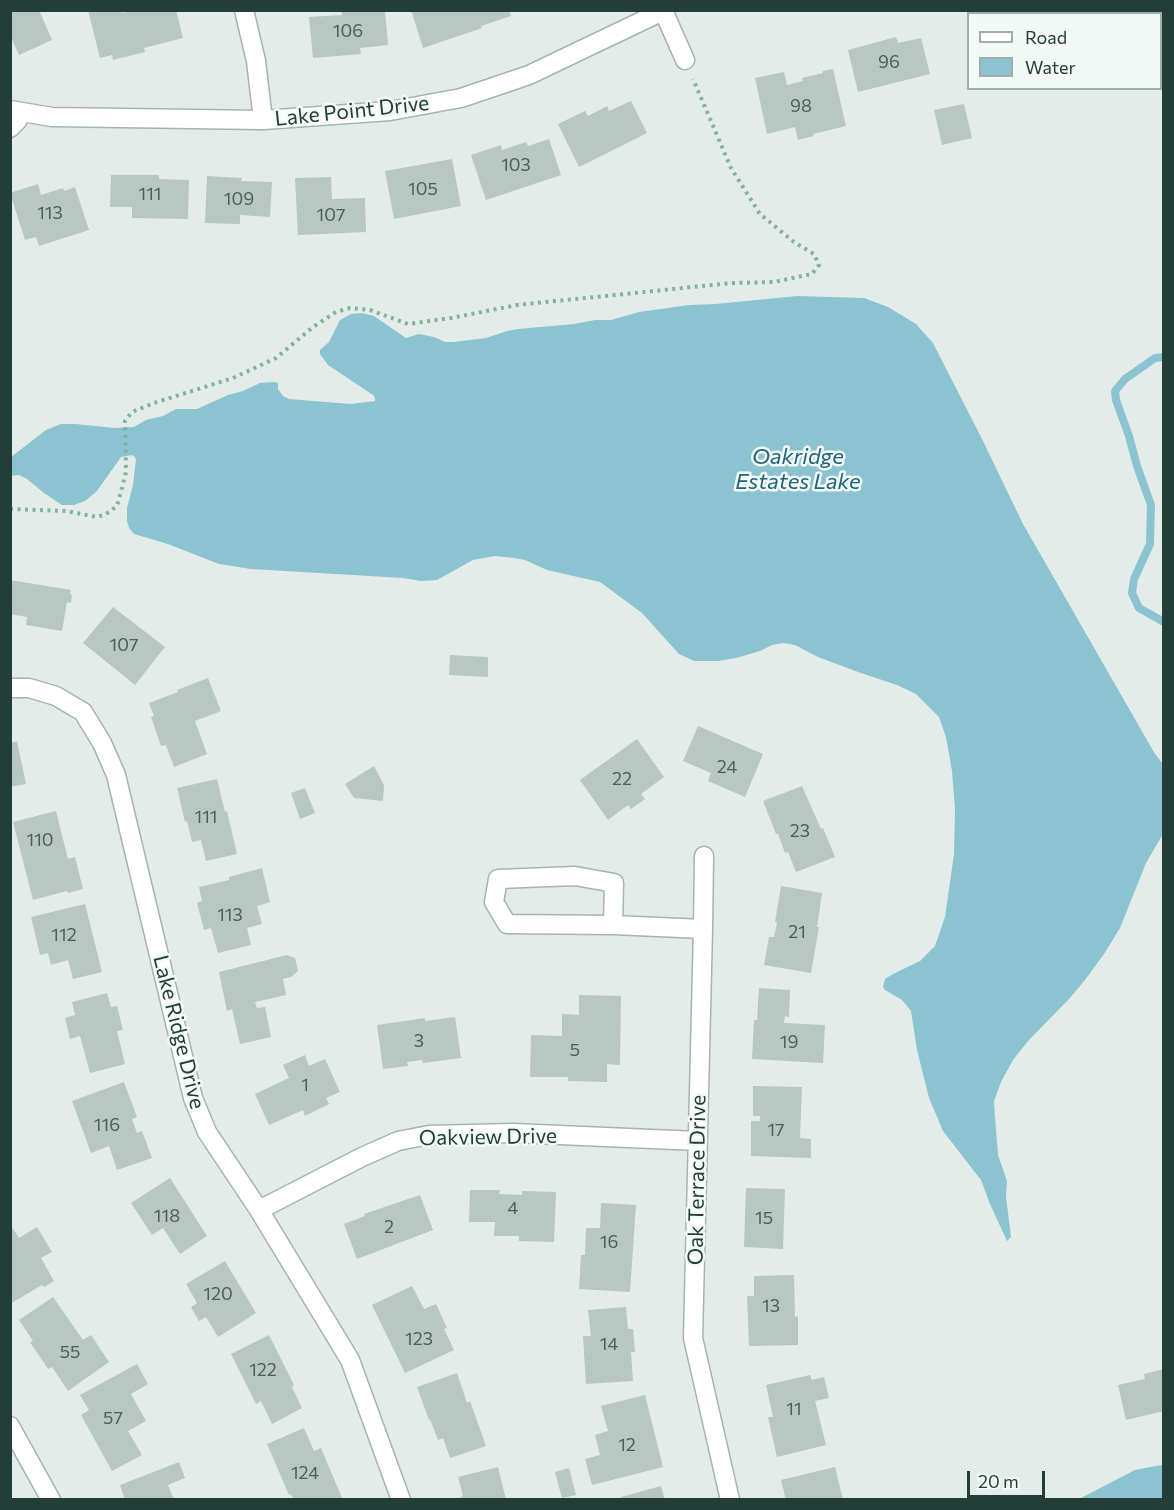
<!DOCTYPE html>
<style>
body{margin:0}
#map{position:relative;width:1174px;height:1510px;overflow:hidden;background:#e3ece8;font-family:Commissioner,sans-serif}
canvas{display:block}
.frame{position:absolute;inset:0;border:12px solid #233d37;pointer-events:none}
.legend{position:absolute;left:967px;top:12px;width:195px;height:78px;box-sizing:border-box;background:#f3f9f6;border:2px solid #a0aeaa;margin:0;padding:8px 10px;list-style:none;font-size:18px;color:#233d37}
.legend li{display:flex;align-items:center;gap:12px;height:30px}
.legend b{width:30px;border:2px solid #a0aeaa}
.scale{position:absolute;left:967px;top:1471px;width:78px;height:27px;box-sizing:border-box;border:3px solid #233d37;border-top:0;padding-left:8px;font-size:18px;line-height:21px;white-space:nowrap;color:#233d37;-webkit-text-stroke:4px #f3f9f6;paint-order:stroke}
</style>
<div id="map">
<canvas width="1174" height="1510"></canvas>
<div class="frame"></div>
<ul class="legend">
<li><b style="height:8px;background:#fff"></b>Road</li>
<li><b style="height:16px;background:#8cc3d0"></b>Water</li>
</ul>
<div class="scale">20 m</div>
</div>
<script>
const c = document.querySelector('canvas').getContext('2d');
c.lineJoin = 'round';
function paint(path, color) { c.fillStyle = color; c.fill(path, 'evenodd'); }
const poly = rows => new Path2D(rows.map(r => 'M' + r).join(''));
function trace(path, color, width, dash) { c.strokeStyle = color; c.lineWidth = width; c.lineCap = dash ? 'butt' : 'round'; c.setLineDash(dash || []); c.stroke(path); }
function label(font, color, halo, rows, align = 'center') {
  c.font = font + ' Commissioner,sans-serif'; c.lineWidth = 5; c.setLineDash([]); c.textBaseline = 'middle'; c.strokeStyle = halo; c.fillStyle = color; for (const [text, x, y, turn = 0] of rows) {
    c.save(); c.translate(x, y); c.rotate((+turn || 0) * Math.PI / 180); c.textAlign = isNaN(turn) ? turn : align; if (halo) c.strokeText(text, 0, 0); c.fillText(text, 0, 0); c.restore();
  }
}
const water = poly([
 [797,296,864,298,888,307,916,324,933,343,982,439,1023,524,1155,754,1163,764,1163,834,1146,863,1120,928,1104,954,1085,980,1069,999,1028,1041,1013,1060,1001,1082,994,1101,995,1117,998,1155,1007,1181,1006,1197,1011,1237,1007,1241,990,1204,981,1180,943,1131,929,1098,917,1050,911,1011,902,1000,885,990,883,987,885,979,893,974,920,961,935,946,945,917,954,854,955,809,952,771,946,737,939,717,916,694,897,685,858,672,818,657,795,645,783,643,772,645,760,651,736,658,718,661,694,661,679,654,642,613,600,582,547,570,525,560,514,558,495,556,473,560,437,580,421,581,403,578,251,569,219,564,168,544,134,534,129,528,127,521,127,508,133,485,136,460,135,457,132,455,121,457,97,491,85,501,74,505,62,505,44,493,27,479,19,475,11,476,11,457,46,430,61,424,76,424,114,428,134,427,146,420,163,416,176,409,197,409,228,395,243,391,260,383,274,382,278,383,278,389,283,396,289,399,351,404,375,401,375,398,373,395,328,365,320,354,320,350,329,342,340,320,351,314,362,313,374,316,406,338,419,334,434,337,445,342,453,342,486,338,507,331,518,329,574,324,595,320,611,320,639,312,689,305,716,304],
 [1161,1465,1163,1466,1163,1499,1079,1499,1135,1470]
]);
const stream = poly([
 [1164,357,1155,358,1125,379,1115,391,1116,400,1129,436,1137,466,1151,505,1150,544,1134,579,1132,593,1139,608,1164,622]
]);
const building = poly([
 [10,10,39,10,52,40,19,55,10,35],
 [88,10,121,10,122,13,133,10,148,10,148,12,154,10,176,10,183,38,144,48,145,52,113,60,112,55,100,58],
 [341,10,385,10,388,45,360,48,361,54,313,58,309,17,342,15],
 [411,10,509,10,511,16,481,26,482,28,423,48],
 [1097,10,1164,10,1164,18,1160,19,1160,14,1098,14],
 [896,37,898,43,921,38,930,74,858,92,848,50],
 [833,69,846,126,813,134,814,136,798,140,795,127,767,134,755,78,784,72,787,85,803,81,802,78,823,73,823,71],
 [631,101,647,133,579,167,558,124,585,111,588,116,607,106,609,111],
 [964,104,972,138,942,145,934,110],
 [549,139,561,175,486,200,471,155,501,145,502,150,526,142,528,146],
 [452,159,461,206,394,219,385,171],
 [111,175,159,175,159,179,189,180,188,219,132,218,132,207,110,207],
 [207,176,242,178,241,181,272,182,270,217,240,215,240,224,205,223],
 [331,177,332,199,365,198,366,232,298,235,295,178],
 [38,184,41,195,63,188,64,191,75,187,89,230,39,246,36,237,25,240,10,193],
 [10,580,71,590,70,594,72,595,71,603,67,602,62,631,26,625,27,617,10,614],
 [113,607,165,647,135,685,83,643],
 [450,655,488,657,488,677,449,675],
 [208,678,221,711,195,721,207,754,174,767,166,745,161,746,151,717,154,716,149,703,178,692,177,690],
 [698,726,763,754,745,797,708,781,711,773,683,761],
 [637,739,664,777,641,794,645,799,631,809,628,805,608,820,580,780],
 [17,741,26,784,10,787,10,743],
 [374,766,384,785,383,801,354,798,345,784],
 [217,779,225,812,227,811,237,854,206,861,201,840,192,842,187,821,185,822,177,788],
 [802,786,821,829,823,828,835,857,796,872,788,852,785,853,778,834,776,834,763,801],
 [305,788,315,813,300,819,291,793],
 [56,811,68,859,75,857,83,889,68,893,67,891,33,900,13,822],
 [262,868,270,902,257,906,262,924,247,928,251,945,218,953,211,928,204,930,197,903,202,901,199,887,229,880,229,877],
 [781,886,822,893,817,927,819,927,811,973,764,965,769,937,774,937,777,923,775,922],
 [85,904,102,972,73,979,68,960,51,965,48,953,40,955,31,917],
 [287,955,295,958,298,971,291,977,283,979,286,995,255,1002,257,1008,265,1007,271,1037,240,1044,232,1009,227,1011,219,972],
 [759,988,790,990,789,1017,785,1016,784,1023,825,1025,823,1063,752,1059,754,1020,757,1020],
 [107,993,111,1007,117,1006,123,1030,117,1031,125,1064,90,1073,80,1036,70,1039,65,1018,75,1015,72,1002],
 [579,995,621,996,620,1065,607,1064,607,1082,568,1081,568,1077,530,1077,531,1035,562,1036,562,1014,579,1015],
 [455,1017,461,1058,423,1063,422,1060,407,1062,408,1066,383,1069,377,1025,425,1018,425,1021],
 [305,1055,309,1066,325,1059,340,1092,326,1098,329,1104,305,1116,303,1110,269,1125,255,1094,289,1078,283,1065],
 [124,1082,137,1117,132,1119,137,1133,142,1131,152,1158,117,1170,109,1146,91,1153,72,1101],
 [753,1086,802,1087,800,1138,811,1139,811,1158,751,1156,751,1121,760,1121,760,1116,753,1116],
 [170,1178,207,1236,180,1254,163,1228,152,1235,131,1203],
 [746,1188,785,1189,783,1249,744,1247],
 [470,1190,500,1190,499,1194,522,1195,522,1191,556,1192,554,1242,519,1241,519,1236,494,1236,495,1222,469,1222],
 [420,1195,433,1230,357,1259,344,1224,365,1216,364,1214],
 [601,1203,636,1205,630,1292,579,1289,581,1255,585,1255,586,1228,600,1228],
 [10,1224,19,1238,37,1227,52,1252,41,1258,54,1281,44,1287,42,1285,10,1304],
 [225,1261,256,1313,218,1337,206,1317,199,1321,191,1307,197,1303,186,1284],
 [794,1275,795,1317,798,1316,798,1345,749,1346,747,1296,754,1296,754,1276],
 [412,1286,424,1309,436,1304,447,1328,444,1329,454,1350,405,1373,372,1305],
 [53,1297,83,1340,91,1335,109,1362,68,1391,52,1367,48,1369,30,1342,33,1341,19,1320],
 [626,1307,628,1329,633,1329,635,1352,631,1352,633,1381,586,1384,583,1336,591,1336,588,1310],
 [269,1335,294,1385,292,1387,302,1408,272,1424,261,1401,256,1404,231,1354],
 [137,1364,148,1384,131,1394,146,1421,128,1431,142,1455,112,1471,81,1415,89,1410,80,1395],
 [1164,1369,1164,1411,1126,1420,1118,1385,1145,1379,1144,1374],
 [457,1373,467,1403,470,1401,486,1446,450,1458,443,1438,438,1440,430,1419,429,1420,417,1387],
 [810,1375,812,1380,824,1377,829,1398,815,1401,826,1445,777,1457,768,1417,773,1417,766,1385],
 [645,1395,663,1467,592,1485,585,1459,600,1455,595,1435,608,1431,601,1406],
 [304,1428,314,1451,321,1448,342,1498,339,1500,294,1500,291,1494,289,1495,267,1444],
 [179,1462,185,1478,168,1485,174,1500,125,1500,120,1485],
 [498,1467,506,1500,455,1500,463,1496,458,1477],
 [835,1467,843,1500,786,1500,781,1480],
 [569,1468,576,1495,562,1498,555,1472],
 [661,1486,665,1500,621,1500,621,1497]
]);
const path = poly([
 [10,509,66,511,97,517,106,514,117,506,122,488,126,472,125,421,132,412,154,403,233,378,276,358,313,327,336,312,350,308,370,310,408,324,451,318,517,305,732,283,774,282,812,274,819,265,814,254,794,242,760,214,731,168,693,79]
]);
const minor = poly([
 [244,10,256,61,263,120],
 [663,10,685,60],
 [10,110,52,117,263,120,390,111,461,98,529,75,665,10],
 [10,128,17,121,22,112],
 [10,688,29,688,56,696,83,712,102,743,116,775,193,1098,207,1132,259,1210,350,1360,401,1500],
 [704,856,703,929,693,1338,730,1500],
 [613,925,614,883,575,876,498,879,494,902,507,924,613,925,703,929],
 [259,1210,362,1157,398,1141,429,1135,513,1133,698,1141],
 [10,1426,51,1500]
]);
const numberNames = [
 ["106",348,31],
 ["96",889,62],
 ["98",801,106],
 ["103",516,165],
 ["105",423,189],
 ["111",150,194],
 ["109",239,199],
 ["113",50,213],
 ["107",331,215],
 ["107",124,645],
 ["24",727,767],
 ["22",622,779],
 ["111",206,817],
 ["23",800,831],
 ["110",40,840],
 ["113",230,915],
 ["21",797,932],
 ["112",64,935],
 ["3",419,1041],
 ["19",789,1042],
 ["5",575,1050],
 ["1",305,1085],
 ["116",107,1125],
 ["17",776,1130],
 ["4",513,1208],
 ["118",167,1216],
 ["15",764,1218],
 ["2",389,1227],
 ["16",609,1242],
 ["120",218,1294],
 ["13",771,1306],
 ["123",419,1339],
 ["14",609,1344],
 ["55",70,1352],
 ["122",263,1370],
 ["11",794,1409],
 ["57",113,1418],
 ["12",627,1445],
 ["124",305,1473]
];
const streetNames = [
 ["Lake Point Drive",352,111,-6],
 ["Lake Ridge Drive",179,1032,76],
 ["Oakview Drive",488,1137,-1],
 ["Oak Terrace Drive",697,1180,-89]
];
const waterNames = [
 ["Oakridge",798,457],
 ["Estates Lake",798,482]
];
paint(water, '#8cc3d0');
trace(stream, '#8cc3d0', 8);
paint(building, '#b8c7c1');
trace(minor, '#a6b4af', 21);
trace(path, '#84afa3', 4, [3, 4.5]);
trace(minor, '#fff', 18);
label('18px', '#48605a', null, numberNames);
label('21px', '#233d37', '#f3f9f6', streetNames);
label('italic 22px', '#1e6578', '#f3f9f6', waterNames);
</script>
